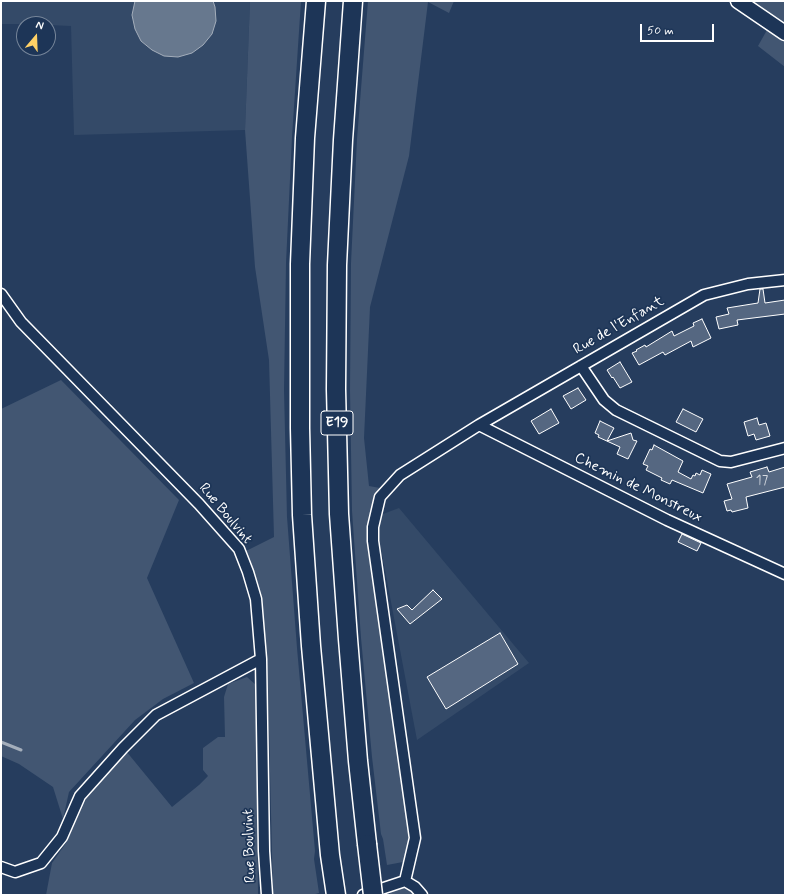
<!DOCTYPE html>
<style>
body{margin:0}
#map{position:relative;width:786px;height:896px;overflow:hidden;background:#263d5e;font-family:Mynerve,sans-serif}
canvas{display:block}
.frame{position:absolute;inset:0;border:2px solid #fff;pointer-events:none}
.north{position:absolute;left:16px;top:16px;width:40px;height:40px;box-sizing:border-box;background:#1d3557;border:1px solid #77869a;border-radius:50%;rotate:19deg;font-size:11px;font-weight:700;line-height:16px;text-align:center;color:#fff}
.north::after{content:'';display:block;margin:auto;width:14px;height:18px;background:#ffd166;clip-path:polygon(50% 0,100% 100%,50% 72%,0 100%)}
.scale{position:absolute;left:640px;top:24px;width:74px;height:18px;box-sizing:border-box;border:2px solid #fff;border-top:0;padding-left:5px;font-size:12px;line-height:14px;white-space:nowrap;color:#fff;-webkit-text-stroke:3px #1d3557;paint-order:stroke}
</style>
<div id="map">
<canvas width="786" height="896"></canvas>
<div class="frame"></div>
<div class="north">N</div>
<div class="scale">50 m</div>
</div>
<script>
const c = document.querySelector('canvas').getContext('2d');
c.lineJoin = 'round';
function paint(path, color) { c.fillStyle = color; c.fill(path, 'evenodd'); }
const poly = rows => new Path2D(rows.map(r => 'M' + r).join(''));
function trace(path, color, width, dash) { c.strokeStyle = color; c.lineWidth = width; c.lineCap = dash ? 'butt' : 'round'; c.setLineDash(dash || []); c.stroke(path); }
function label(font, color, halo, rows, align = 'center') {
  c.font = font + ' Mynerve,sans-serif'; c.lineWidth = 3.5; c.setLineDash([]); c.textBaseline = 'middle'; c.strokeStyle = halo; c.fillStyle = color; for (const [text, x, y, turn = 0] of rows) {
    c.save(); c.translate(x, y); c.rotate((+turn || 0) * Math.PI / 180); c.textAlign = isNaN(turn) ? turn : align; if (halo) c.strokeText(text, 0, 0); c.fillText(text, 0, 0); c.restore();
  }
}
const built = poly([
 [1,1,250,1,245,130,74,135,71,26,48,25,48,24,1,24],
 [399,508,529,663,417,740,375,517]
]);
const green = poly([
 [250,1,301,1,292,137,286,263,284,390,287,517,297,648,315,851,314,859,319,893,312,895,273,895,268,689,258,584,246,551,274,537,269,360,255,267,245,130],
 [368,1,454,1,449,13,428,2,409,156,370,307,364,438,369,486,380,488,369,522,370,548,410,819,410,842,403,862,387,865,383,839,381,834,372,757,361,638,352,511,350,390,351,263,357,139],
 [744,1,785,1,785,25],
 [767,30,785,37,785,67,758,46],
 [61,380,179,500,147,578,194,683,163,699,135,720,69,792,63,819,53,787,19,764,1,756,1,409],
 [247,677,256,685,258,895,46,895,52,863,66,843,86,799,126,751,172,807,199,785,208,776,203,770,203,748,218,737,225,737,224,697,228,684],
 [397,887,408,887,419,895,390,895,390,892]
]);
const water = poly([
 [135,1,213,1,215,7,216,21,212,34,203,45,192,53,178,57,164,56,152,50,141,41,135,29,132,15,135,1]
]);
const stream = poly([
 [1,742,21,750]
]);
const building = poly([
 [760,289,763,289,765,303,785,300,785,314,737,320,738,325,719,329,716,317,729,314,727,308,758,303,760,289],
 [702,319,711,338,693,347,691,341,665,355,663,352,639,365,632,353,637,351,636,350,645,345,646,347,672,331,674,336,694,326,693,323,702,319],
 [620,362,632,382,620,388,613,377,612,378,607,370,620,362],
 [578,388,586,400,571,409,563,396,578,388],
 [551,409,559,423,539,434,531,421,551,409],
 [683,409,703,419,696,432,676,422,683,409],
 [757,418,759,425,766,423,770,436,756,440,754,434,748,436,744,422,757,418],
 [600,421,614,428,607,441,631,433,633,440,637,441,628,459,617,454,620,447,598,437,599,435,595,433,600,421],
 [654,445,683,461,678,472,691,479,693,475,695,476,696,473,700,475,702,470,711,474,703,493,672,480,670,484,661,480,662,478,646,470,648,466,643,464,650,449,652,450,654,445],
 [767,467,769,472,785,467,785,487,746,497,748,508,732,512,731,510,727,511,724,501,732,499,727,484,752,477,750,472,767,467],
 [682,534,701,543,697,551,678,542,682,534],
 [433,590,442,599,410,624,397,609,407,605,412,610,433,590],
 [500,633,518,664,446,709,427,677,500,633]
]);
const minor = poly([
 [1,294,21,322,199,504,239,549,248,572,256,599,261,659,264,851,267,895],
 [581,366,604,400,616,410,720,461,731,462,785,448],
 [479,425,667,520,785,574],
 [1,867,15,872,41,863,62,837,80,796,123,748,156,715,261,659],
 [405,881,415,838,373,541,373,527,380,497,400,475,479,425,704,295,748,284,785,280],
 [405,881,415,887,422,895],
 [363,895,405,881]
]);
const secondary = poly([
 [738,1,785,33]
]);
const motorway = poly([
 [316,1,305,138,300,264,300,428,302,515,311,646,330,855,336,895],
 [353,1,343,140,337,265,336,389,339,514,348,639,358,761,367,844]
]);
const motorwayBridge = poly([
 [367,844,373,895]
]);
const numberNames = [
 ["17",762,481]
];
const shields = [
 [337,423,32]
];
const shieldNames = [
 ["E19",337,423]
];
const streetNames = [
 ["Rue de l'Enfant",619,326,-30],
 ["Chemin de Monstreux",638,488,26],
 ["Rue Boulvint",225,514,50],
 ["Rue Boulvint",250,846,-92]
];
paint(built, '#344a68');
paint(green, '#425672');
paint(water, '#67788e');
trace(water, '#a4aebb', 1);
trace(stream, '#a4aebb', 3);
paint(building, '#556781');
trace(building, '#fff', 1);
trace(minor, '#fff', 13);
trace(secondary, '#fff', 17);
trace(motorway, '#fff', 21);
trace(minor, '#1d3557', 10);
trace(secondary, '#1d3557', 14);
trace(motorway, '#1d3557', 18);
trace(motorwayBridge, '#fff', 21, []);
trace(motorwayBridge, '#1d3557', 18);
label('13px', '#d4d9e0', null, numberNames);
for (const [x, y, w] of shields) { const box = new Path2D(); box.roundRect(x - w / 2, y - 12, w, 24, 3); c.fillStyle = '#1d3557'; c.fill(box); trace(box, '#fff', 1); }
label('bold 14px', '#fff', null, shieldNames);
label('15px', '#fff', '#1d3557', streetNames);
</script>
